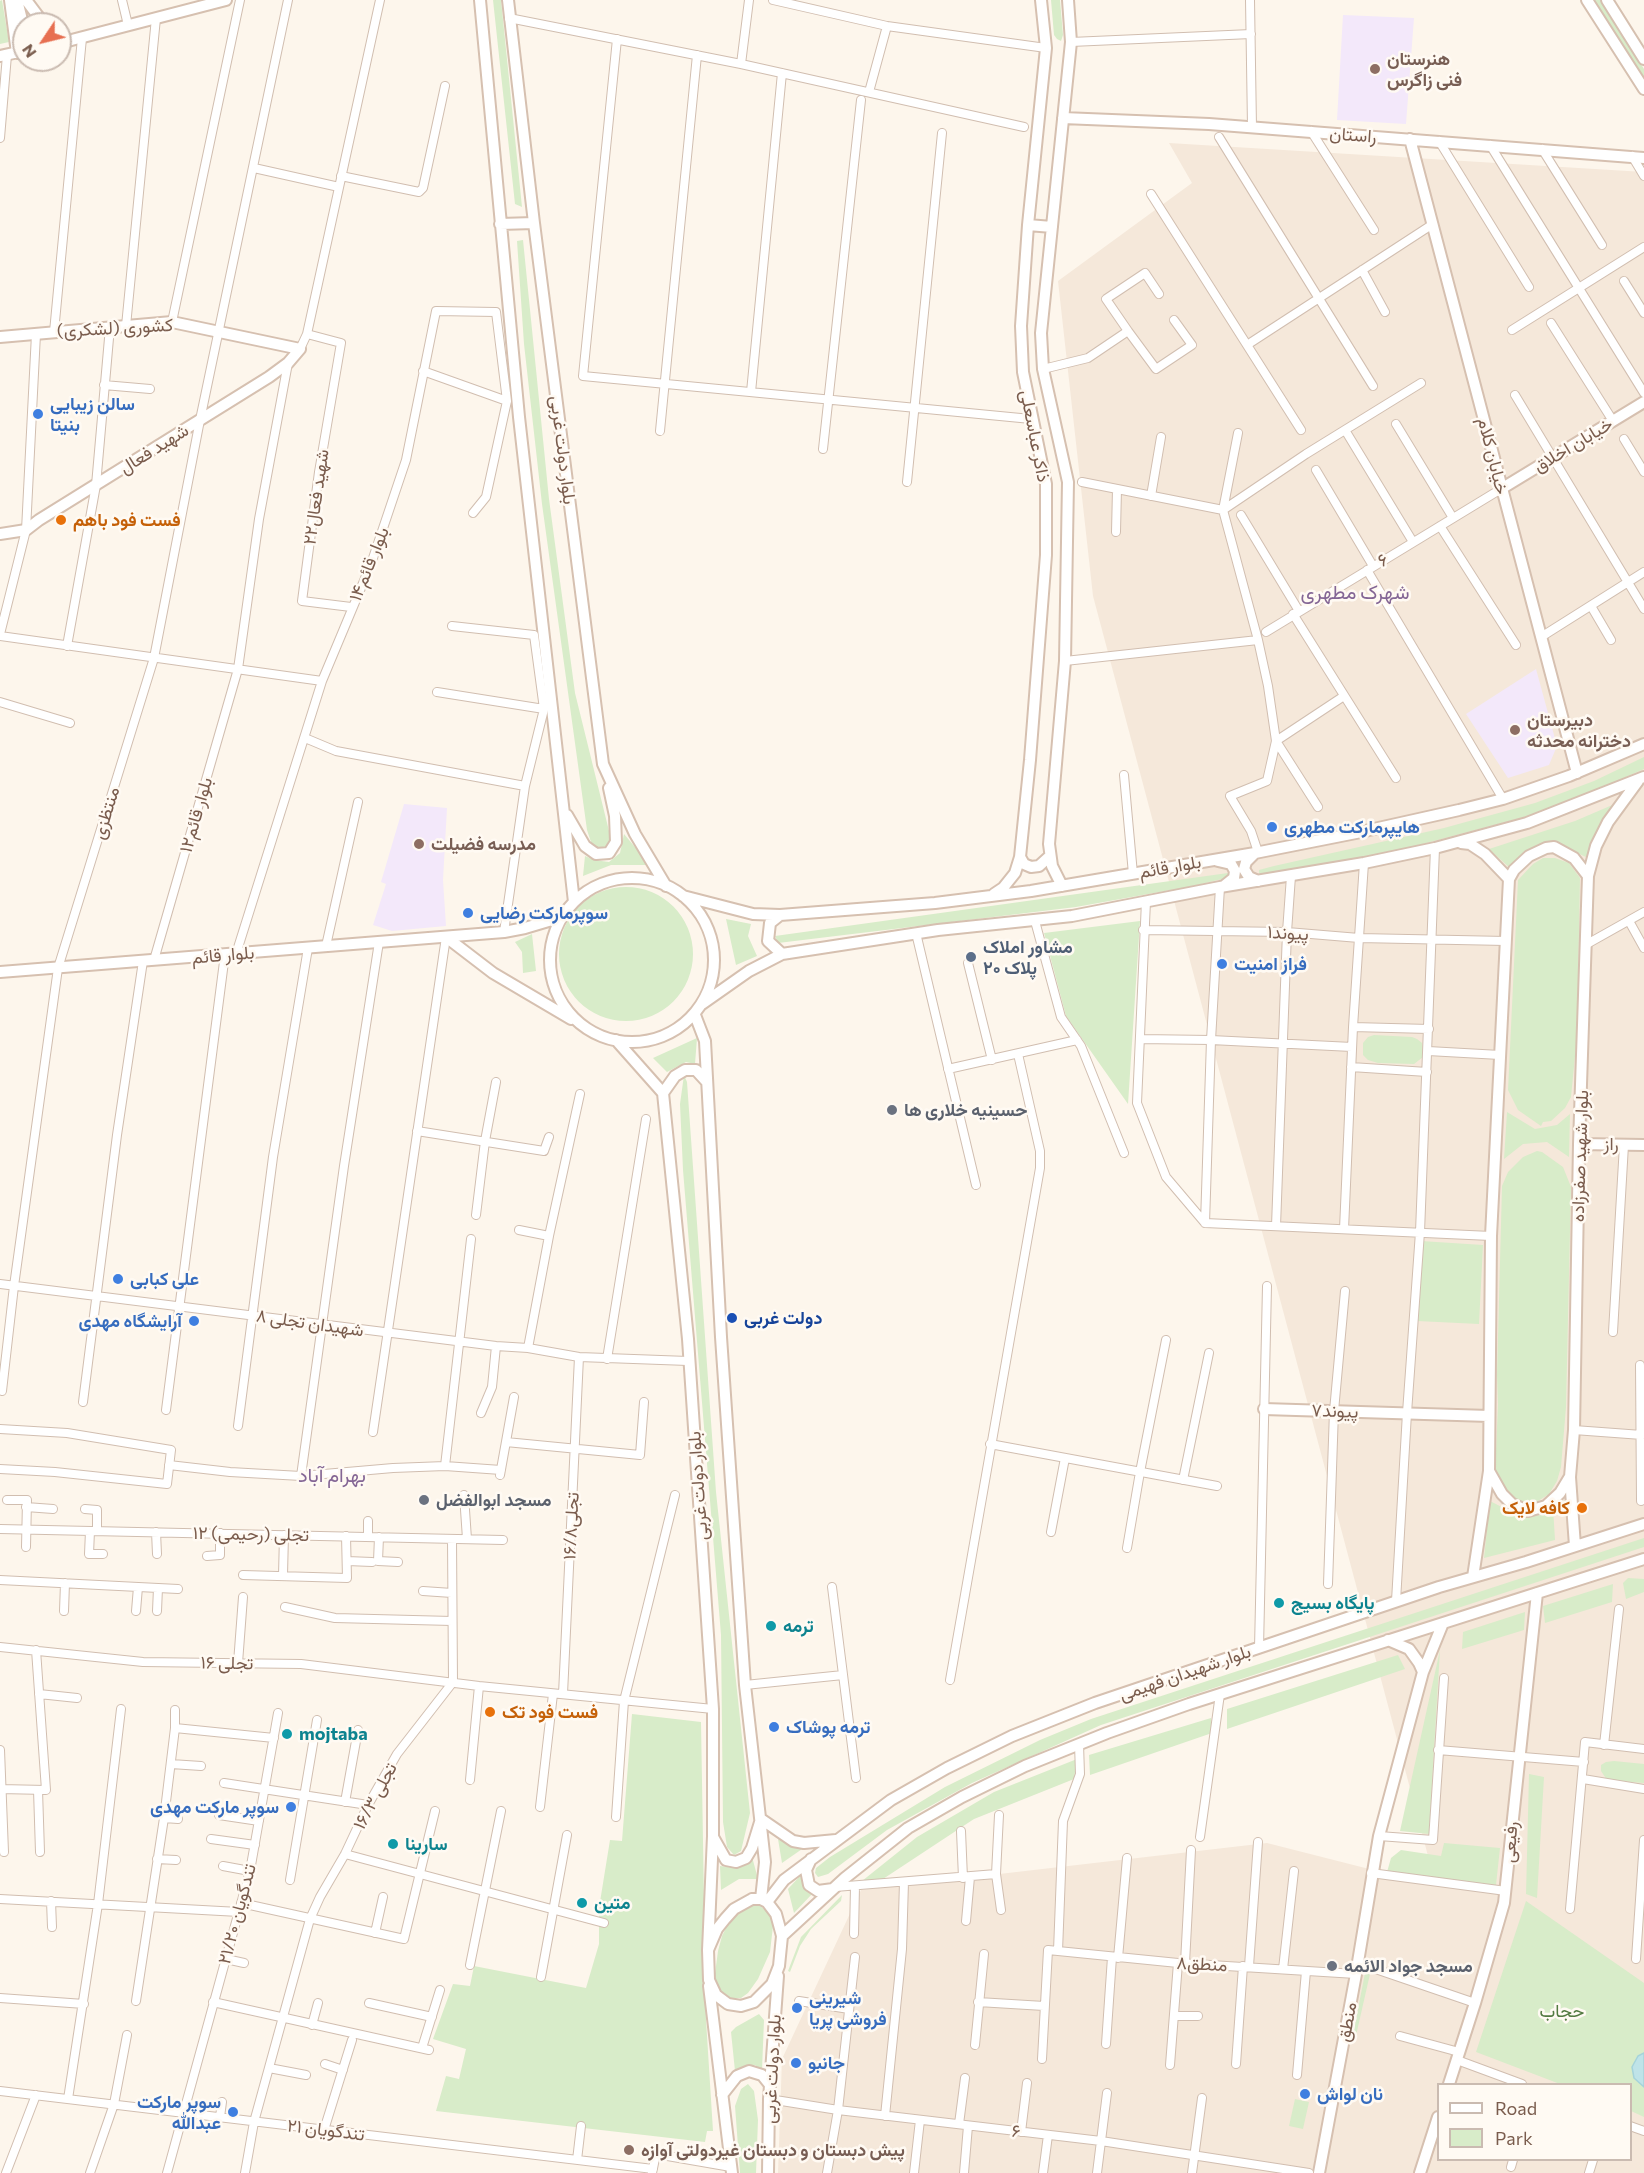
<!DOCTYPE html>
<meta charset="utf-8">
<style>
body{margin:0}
#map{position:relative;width:1644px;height:2173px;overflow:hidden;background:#fdf6ec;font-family:Commissioner,sans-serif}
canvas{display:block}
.legend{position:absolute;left:1437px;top:2083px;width:195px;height:78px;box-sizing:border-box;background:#fffaf3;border:2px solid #cabbb1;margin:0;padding:8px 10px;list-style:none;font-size:18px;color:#7a5c4d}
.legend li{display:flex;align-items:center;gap:12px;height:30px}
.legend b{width:30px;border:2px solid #cabbb1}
.north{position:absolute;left:12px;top:12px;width:60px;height:60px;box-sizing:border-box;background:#fffaf3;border:2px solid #cabbb1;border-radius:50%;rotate:235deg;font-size:16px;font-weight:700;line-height:24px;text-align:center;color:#7a5c4d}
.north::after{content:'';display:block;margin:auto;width:21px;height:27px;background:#e76f51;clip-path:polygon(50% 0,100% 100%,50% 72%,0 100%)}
</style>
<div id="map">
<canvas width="1644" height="2173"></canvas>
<ul class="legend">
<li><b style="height:8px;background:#fff"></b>Road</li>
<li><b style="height:16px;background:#d8ecc9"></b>Park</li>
</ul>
<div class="north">N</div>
</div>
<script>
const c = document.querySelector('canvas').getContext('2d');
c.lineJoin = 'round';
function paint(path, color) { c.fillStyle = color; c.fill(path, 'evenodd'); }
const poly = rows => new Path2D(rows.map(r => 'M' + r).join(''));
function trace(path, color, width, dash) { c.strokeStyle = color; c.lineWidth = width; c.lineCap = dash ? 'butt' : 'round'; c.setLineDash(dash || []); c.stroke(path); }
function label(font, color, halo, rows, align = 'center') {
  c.font = font + ' Commissioner,Vazirmatn,sans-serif'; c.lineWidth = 5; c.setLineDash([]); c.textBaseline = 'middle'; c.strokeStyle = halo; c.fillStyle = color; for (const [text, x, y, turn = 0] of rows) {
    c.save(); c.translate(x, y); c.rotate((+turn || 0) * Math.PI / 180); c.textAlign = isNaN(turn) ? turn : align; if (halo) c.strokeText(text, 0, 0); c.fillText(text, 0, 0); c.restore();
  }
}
const residential = poly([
 [1169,143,1644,172,1644,2173,778,2173,782,2059,861,1890,1267,1843,1436,1886,1093,596,1058,281,1192,183],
 [1438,2084,1630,2084,1630,2160,1438,2160]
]);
const education = poly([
 [1343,15,1414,18,1406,124,1337,120],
 [1536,669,1557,746,1549,765,1508,778,1466,714],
 [404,804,447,808,443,880,446,926,392,931,373,925,386,884,381,882]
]);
const green = poly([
 [2,0,9,42,0,44,0,1],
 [493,0,501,0,522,207,515,204],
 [1051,0,1060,0,1063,35,1061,41,1057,39,1054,35],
 [1594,0,1600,0,1644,69,1644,79],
 [523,240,549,499,575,693,609,831,610,842,607,848,599,849,592,845,587,830,542,504,524,344,517,241],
 [1644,757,1644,769,1571,801,1524,817,1370,858,1261,875,1259,873,1259,870,1274,866,1444,828,1535,803,1594,781],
 [1617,803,1586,857,1557,844,1511,869,1489,849,1575,821],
 [624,834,650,865,611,865,583,876,585,856,594,860,609,862,620,853],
 [1543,858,1555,858,1569,863,1580,878,1577,1036,1571,1097,1565,1108,1551,1121,1543,1122,1541,1126,1518,1110,1508,1090,1518,880,1533,864],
 [1228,873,1229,876,1226,878,1193,886,1076,907,778,943,775,936],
 '559 954a67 67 0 1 1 134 0a67 67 0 1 1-134 0Z',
 [726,919,751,924,748,936,757,956,736,965],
 [1140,921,1128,1104,1066,1016,1044,933],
 [532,934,536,971,523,973,522,952,515,942],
 [1374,1035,1412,1037,1417,1039,1422,1043,1423,1057,1414,1064,1378,1063,1368,1060,1363,1055,1363,1043,1368,1037],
 [697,1038,695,1064,686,1062,667,1072,653,1058],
 [684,1075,687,1082,716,1492,750,1813,741,1851,734,1855,727,1847,723,1822,721,1635,683,1170,680,1104],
 [1507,1112,1535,1129,1557,1125,1570,1114,1569,1157,1547,1142,1523,1144,1504,1159],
 [1537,1151,1542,1152,1563,1167,1571,1187,1566,1407,1561,1467,1557,1481,1549,1494,1538,1501,1527,1505,1510,1497,1495,1475,1498,1404,1497,1375,1502,1186,1508,1172,1523,1157],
 [1421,1241,1483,1245,1479,1324,1417,1321],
 [1490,1501,1523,1518,1547,1514,1553,1507,1555,1540,1484,1558],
 [1644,1538,1644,1547,1101,1725,972,1783,887,1830,828,1874,818,1877,815,1873,816,1868,830,1857,945,1787,1040,1740,1091,1719],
 [1628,1578,1644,1579,1644,1592,1626,1599,1623,1583],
 [1613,1584,1612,1602,1545,1623,1543,1606],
 [1525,1612,1524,1630,1462,1649,1463,1632],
 [1440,1650,1429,1834,1400,1831],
 [1398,1655,1405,1669,1227,1729,1227,1709],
 [632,1714,701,1722,706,2020,713,2131,707,2131,705,2142,436,2111,446,2076,459,2079,466,2049,433,2039,453,1984,470,1986,474,1966,586,1988,599,1944,599,1908,610,1840,622,1841],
 [1211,1718,1212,1733,1090,1775,1089,1755],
 [1077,1759,1074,1779,974,1819,883,1879,862,1881,917,1837,994,1792],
 [1614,1761,1644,1764,1644,1783,1607,1780,1601,1771,1601,1765,1606,1762],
 [1529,1774,1544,1777,1537,1898,1526,1894],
 [778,1839,789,1844,805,1847,782,1863],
 [1444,1843,1500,1848,1496,1885,1387,1872,1391,1858,1401,1850,1441,1856],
 [751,1853,758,1879,739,1879,721,1890,720,1866,736,1868,745,1863],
 [800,1876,804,1886,813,1893,794,1913,788,1889],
 [842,1895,841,1901,811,1929,800,1946,790,1972,788,1971,801,1937],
 [1526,1901,1644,1983,1644,2117,1631,2111,1630,2084,1560,2084,1476,2052],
 [753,1904,759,1905,769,1913,773,1926,770,1952,758,1979,748,1993,741,1998,729,1998,718,1991,714,1981,718,1951,722,1936,733,1914],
 [1365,1973,1370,1974,1355,2040,1352,2040],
 [759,2014,764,2020,762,2070,755,2065,735,2071,731,2032,736,2027],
 [748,2084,754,2091,758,2120,756,2173,740,2173,735,2106,741,2089],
 [1295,2099,1309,2102,1303,2129,1289,2126]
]);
const water = poly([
 [1644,2053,1644,2087,1634,2078,1632,2067,1638,2056,1644,2053]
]);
const street = poly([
 [122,0,128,25],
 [773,0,887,26,1046,48],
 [1250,0,1252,127],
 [509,18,741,64,1024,127],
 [617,39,583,376,1031,419],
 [1071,42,1251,34],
 [741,64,749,0],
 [869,92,887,26],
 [1311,131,1374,230],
 [1219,137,1373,386],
 [0,138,7,55],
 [1439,141,1529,287],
 [1490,145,1644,393],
 [1542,149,1602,245],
 [1632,156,1644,176],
 [254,168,339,187],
 [341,176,419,192,423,188,445,86],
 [1151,194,1301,430],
 [1362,270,1385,312],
 [1624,281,1644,313],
 [172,322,240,0],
 [1551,323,1613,421],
 [126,326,156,18],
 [1512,330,1644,247],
 [1128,331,1106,299,1145,273,1159,294],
 [54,332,82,38],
 [307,334,341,343,319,472,302,601,351,607],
 [1247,345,1433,224],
 [300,349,307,334,380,0],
 [1043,369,1088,358,1128,331,1156,369,1192,345,1174,320],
 [423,371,507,401,486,497,473,513],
 [104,385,150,389],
 [751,392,782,73],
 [1515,395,1644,609],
 [1396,424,1453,518],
 [1345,430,1413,542],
 [660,431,697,55],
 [1238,433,1223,510,1258,640,1268,686,1276,741,1267,781,1230,796,1251,831,1258,852],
 [1624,439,1644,472],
 [823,449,861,100],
 [1316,470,1373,566],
 [907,482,942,133],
 [1082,482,1223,510],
 [1151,496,1161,437],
 [1223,510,1306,454,1421,383],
 [1241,515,1299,611],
 [1440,526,1516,645],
 [1116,532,1117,489],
 [1367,570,1503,799],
 [1591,606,1611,640],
 [1293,614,1396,778],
 [452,626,534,635,544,709,525,786,504,932],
 [1266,632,1501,489],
 [0,634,26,530,36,334],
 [0,636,322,681],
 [1541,637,1644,572],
 [67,646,96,485,110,327],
 [1065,661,1258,640],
 [437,692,544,709],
 [0,702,70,723],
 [305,738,336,751,525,786],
 [1276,741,1344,696],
 [1276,741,1318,807],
 [1124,775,1133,874],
 [1146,901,1137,1103,1166,1177,1205,1223],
 [1035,921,1061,1017,1081,1046,1124,1153],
 [1629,921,1644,948],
 [1143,930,1287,932,1359,938,1506,941],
 [916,933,976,1185],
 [1587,944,1644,912],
 [326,946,358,802],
 [236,954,322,681,371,564,406,460,436,311,496,312,507,401],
 [154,960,238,669,259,519,288,363],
 [968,963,992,1060],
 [1353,1027,1429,1029],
 [1140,1039,1211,1040,1352,1047],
 [1428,1051,1500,1055],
 [1351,1067,1427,1072],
 [948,1069,1077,1040],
 [417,1131,544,1151,549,1137],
 [476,1215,485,1141,496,1082],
 [1205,1223,1211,1040,1220,887],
 [1205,1223,1491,1236],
 [1276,1226,1287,932,1291,876],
 [1344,1229,1353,1027,1364,863],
 [519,1230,549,1236],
 [0,1284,496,1346,528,1348,579,1357,688,1361],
 [1613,1332,1624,1145],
 [528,1348,549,1236,580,1094],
 [607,1359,646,1119],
 [1640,1365,1641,1501],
 [2,1391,14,1286,58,968,154,658,200,420,288,0],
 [83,1402,117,1135,143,961],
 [166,1410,225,954],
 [481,1413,492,1387,496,1346],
 [238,1426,273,1157,308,948],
 [0,1429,67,1433,171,1450,167,1484,55,1472,0,1469],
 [1574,1430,1642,1435],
 [373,1432,446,937],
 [506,1442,640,1455,644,1402],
 [990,1444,1217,1486],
 [169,1465,230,1472,301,1476,393,1468,445,1466,501,1470],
 [445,1466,471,1239],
 [500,1475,514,1397],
 [301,1476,344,1166,379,942],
 [1183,1480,1209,1353],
 [464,1495,467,1539],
 [7,1500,27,1500,26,1547],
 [26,1507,53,1509],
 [85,1509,97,1510,97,1531],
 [0,1529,503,1540],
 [90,1531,89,1554,103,1554],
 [156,1532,157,1554],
 [1051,1532,1065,1458],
 [368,1537,368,1521],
 [379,1537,378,1561,398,1562],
 [452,1539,453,1682],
 [1127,1548,1140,1472,1166,1340],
 [207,1556,220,1555,220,1533],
 [347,1561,372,1562],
 [243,1575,347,1578,346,1536],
 [283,1575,284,1535],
 [0,1580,178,1589],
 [1328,1584,1334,1411,1345,1291],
 [832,1587,856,1778],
 [423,1591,452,1593],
 [1396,1601,1407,1413,1420,1232,1435,848],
 [285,1607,335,1618,452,1621],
 [64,1611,65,1583],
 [136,1611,138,1587],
 [157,1611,158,1588],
 [0,1647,143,1662,301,1664,479,1686,713,1709],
 [1259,1648,1267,1286],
 [238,1663,243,1597],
 [950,1680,1040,1168,1040,1151,1018,1054],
 [745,1685,843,1675],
 [39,1694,77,1698],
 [563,1694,579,1357],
 [175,1728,274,1738],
 [1604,1745,1619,1609],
 [0,1750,4,1852],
 [1438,1750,1584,1762],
 [171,1764,201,1766],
 [1583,1779,1644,1789],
 [470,1780,479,1686],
 [224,1783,368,1805],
 [0,1789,46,1790,36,1650],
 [38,1790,40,1852],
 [345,1802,358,1730],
 [540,1807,553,1694],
 [219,1815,259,1821],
 [999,1815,996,1874,1001,1910],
 [616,1817,624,1701,675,1495],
 [164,1818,178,1819],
 [961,1831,963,1878],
 [1379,1836,1433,1840,1444,1678],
 [1200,1837,1220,1694],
 [211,1839,255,1845],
 [345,1854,604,1923],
 [157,1859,176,1860],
 [223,1866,250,1871],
 [1371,1873,1506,1891],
 [290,1880,317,1720],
 [835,1887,996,1874],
 [0,1899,239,1912],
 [51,1901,52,1927],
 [241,1903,404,1939,435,1811],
 [1570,1909,1585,1742,1644,1749],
 [966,1921,970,1877],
 [375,1933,383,1897],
 [854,1934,855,1886],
 [1058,1951,1063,1821,1080,1774,1079,1744],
 [1118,1958,1127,1858],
 [226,1959,244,1963],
 [1636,1959,1644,1840],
 [1185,1963,1191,1850],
 [1358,1963,1475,2003],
 [470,1965,501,1811],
 [1249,1966,1258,1842],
 [1283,1969,1294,1871],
 [541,1977,567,1835],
 [0,1998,84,2004],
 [136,2001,164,1818,175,1728,175,1710],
 [799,2001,849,2009],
 [213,2002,429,2050],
 [978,2002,1044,2006],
 [369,2003,432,2017],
 [1174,2016,1198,2016],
 [312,2025,318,2003],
 [1400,2036,1459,2052],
 [1106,2044,1112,1957],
 [975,2045,984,1954],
 [422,2048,440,1990],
 [1042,2059,1048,1950,1178,1963,1356,1974],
 [1457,2060,1522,2084],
 [325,2064,343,2070],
 [1236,2064,1243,1966],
 [1170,2065,1178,1963],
 [269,2068,306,2075],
 [1297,2075,1306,1971],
 [0,2091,653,2169],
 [68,2099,98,1904,121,1709],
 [769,2099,838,2110,1101,2141,1309,2173],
 [885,2116,902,1949,904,1882],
 [220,2117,222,2102],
 [959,2124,965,2078],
 [1630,2126,1644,2131],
 [324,2130,352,2040],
 [1021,2132,1027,2083],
 [577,2160,581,2126],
 [1511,2167,1513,2160],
 [6,2173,36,2095],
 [90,2173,114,2104,127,2035],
 [167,2173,250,1871,278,1713],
 [245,2173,254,2122,310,1919,320,1897,345,1854,368,1805,397,1754,453,1682],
 [652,2173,656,2154,731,2167],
 [827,2173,838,2110,855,1957],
 [914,2173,920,2120],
 [964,2173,968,2126],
 [1043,2173,1048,2135],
 [1097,2173,1107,2093],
 [1192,2173,1202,2098],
 [1589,2173,1593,2160]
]);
const secondary = poly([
 [10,0,17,53],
 [17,0,24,28],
 [26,0,44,24],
 [480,0,519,417,574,902],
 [508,0,534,223,603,764,635,834,666,886],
 [1587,0,1644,89],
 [1607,0,1644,59],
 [60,43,226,0],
 [0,56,23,51],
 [1063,118,1209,124,1644,158],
 [1410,139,1577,773],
 [500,224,534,223],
 [1028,225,1052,227],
 [0,337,172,322,300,349,288,363,269,377,39,520,26,530,0,534],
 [1501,489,1644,402],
 [567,815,585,846,596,854,609,853,616,842,615,816,609,788],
 [1461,843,1470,844,1485,854,1509,879,1491,1236,1489,1471,1473,1577],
 [1255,853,1246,862,1244,869,1249,877,1258,881],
 [1020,857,1024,864,1031,867,1039,866,1050,856],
 [1218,861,1231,864,1235,871,1234,878,1224,886],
 '550 960a82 82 0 1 1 164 0a82 82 0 1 1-164 0Z',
 [1509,879,1514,870,1529,856,1546,848,1554,847,1574,858,1588,876],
 [1062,886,1052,866,1049,844,1065,661,1068,482,1043,369,1041,333,1071,42,1068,0],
 [994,894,1003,888,1015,873,1020,857,1030,760,1046,555,1046,484,1023,372,1021,326,1028,225,1046,48,1041,0],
 [683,896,753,914,780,915,935,903,1031,891,1255,853,1356,833,1459,810,1503,799,1569,776,1644,744],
 [780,915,770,923,768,941,782,954],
 [446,937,493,973,571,1019],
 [0,972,504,932,525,928,562,917],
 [702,1004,749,971,782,954,938,930,1072,916,1220,887,1364,863,1435,848,1527,823,1644,777],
 [695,1015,705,1041,721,1337,745,1685,765,1862,761,1899],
 [616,1040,663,1093,688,1339,713,1709,713,1836,708,1950],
 [663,1093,675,1076,685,1070,696,1070,707,1082],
 [1579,1144,1644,1145],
 [1264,1409,1489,1416],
 [1489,1471,1502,1494,1512,1504,1528,1511,1546,1506,1560,1493,1569,1478],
 [1575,1546,1570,1477,1574,1430,1579,1144,1588,876,1596,846,1608,822,1638,781],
 [1388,1640,1409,1649,1419,1663,1423,1672],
 [713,1837,726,1860,736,1862,746,1858,752,1848,761,1819,793,1841,804,1843,836,1840],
 [811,1859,806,1870,809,1885,818,1891,833,1889],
 [752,1899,761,1899,767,1902,776,1914,782,1936,779,1966,772,1984,754,2002,741,2006,728,2004,716,1995,709,1980,708,1950,717,1929,725,1919,734,1909,752,1899],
 [767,1902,784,1880,891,1800,947,1768,1012,1736,1095,1703,1439,1587,1526,1562,1644,1524],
 [782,1936,845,1878,908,1828,962,1797,1025,1766,1107,1733,1189,1704,1644,1559],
 [709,1986,732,2173],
 [1449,2084,1475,2003,1504,1903,1537,1593],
 [722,2095,737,2076,749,2071,762,2075,770,2085],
 [768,2173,769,2099,778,1976],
 [1319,2173,1356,1974,1379,1836,1423,1672,1443,1623],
 [1420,2173,1438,2117]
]);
const markers = [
 [1375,69,6,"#8d6e63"],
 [38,414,6,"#3f7fe0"],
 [61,520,6,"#e8710a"],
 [1515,730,6,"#8d6e63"],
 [1272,827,6,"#3f7fe0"],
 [419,844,6,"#8d6e63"],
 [468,913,6,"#3f7fe0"],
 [971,957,6,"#5c6f8a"],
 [1222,964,6,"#3f7fe0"],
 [892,1110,6,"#6b7280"],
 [118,1279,6,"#3f7fe0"],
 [732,1318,6,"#1a4fb4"],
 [194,1321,6,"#3f7fe0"],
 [424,1500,6,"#6b7280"],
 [1582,1508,6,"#e8710a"],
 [1279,1603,6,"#0f9aa8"],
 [771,1626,6,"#0f9aa8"],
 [490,1712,6,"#e8710a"],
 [774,1727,6,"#3f7fe0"],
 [287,1734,6,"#0f9aa8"],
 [291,1807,6,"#3f7fe0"],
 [393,1844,6,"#0f9aa8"],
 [582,1903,6,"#0f9aa8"],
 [1332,1966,6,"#6b7280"],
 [797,2008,6,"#3f7fe0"],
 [796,2063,6,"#3f7fe0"],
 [1305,2094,6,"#3f7fe0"],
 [233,2112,6,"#3f7fe0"],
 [629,2150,6,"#8d6e63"]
];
const educationNames = [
 ["هنرستان",1387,59],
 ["فنی زاگرس",1387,80],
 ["دبیرستان",1527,720],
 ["دخترانه محدثه",1527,741],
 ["مدرسه فضیلت",431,844],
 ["پیش دبستان و دبستان غیردولتی آوازه",641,2150]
];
const streetNames = [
 ["راستان",1353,135,4],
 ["کشوری (لشکری)",115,328,-3],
 ["ذاکر عباسعلی",1035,436,79],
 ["خیابان اخلاق",1573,445,-31],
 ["شهید فعال",154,449,-32],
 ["بلوار دولت غربی",563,450,83],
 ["خیابان کلام",1493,456,76],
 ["شهید فعال۲۲",316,497,-82],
 ["۶",1383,560,-31],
 ["بلوار قائم۱۴",369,564,-68],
 ["منتظزی",106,813,-73],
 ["بلوار قائم۱۲",196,815,-74],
 ["بلوار قائم",1170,867,-10],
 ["پیوند۱",1288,933,3],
 ["بلوار قائم",223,955,-5],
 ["راز",1611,1144],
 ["بلوار شهید صفرزاده",1580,1156,-88],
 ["شهیدان تجلی ۸",310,1323,8],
 ["پیوند۷",1335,1411,2],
 ["بلوار دولت غربی",698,1486,-94],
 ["تجلی۱۶/۸",571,1526,-87],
 ["۱۲ تجلی (رحیمی)",251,1534,1],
 ["۱۶ تجلی",227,1663,1],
 ["بلوار شهیدان فهیمی",1185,1673,-19],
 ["۱۶/۳ تجلی",375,1796,-62],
 ["رفیعی",1510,1842,-85],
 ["۲۱/۲۰ تندگویان",237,1914,-75],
 ["منطق۸",1202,1964,3],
 ["منطق",1347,2022,-79],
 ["بلوار دولت غربی",772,2069,-87],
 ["۲۱ تندگویان",326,2130,7],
 ["۶",1016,2131,7]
];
const shopNames = [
 ["سالن زیبایی",50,404],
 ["بنیتا",50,425],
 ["هایپرمارکت مطهری",1284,827],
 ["سوپرمارکت رضایی",480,913],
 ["فراز امنیت",1234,964],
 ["علی کبابی",130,1279],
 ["آرایشگاه مهدی",182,1321,"right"],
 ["ترمه پوشاک",786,1727],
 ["سوپر مارکت مهدی",279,1807,"right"],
 ["شیرینی",809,1998],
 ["فروشی پریا",809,2019],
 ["جانبو",808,2063],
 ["نان لواش",1317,2094],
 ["سوپر مارکت",221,2102,"right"],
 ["عبدالله",221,2123,"right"]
];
const foodNames = [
 ["فست فود باهم",73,520],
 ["کافه لایک",1570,1508,"right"],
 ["فست فود تک",502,1712]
];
const serviceNames = [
 ["مشاور املاک",983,947],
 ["پلاک ۲۰",983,968]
];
const worshipNames = [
 ["حسینیه خلاری ها",904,1110],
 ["مسجد ابوالفضل",436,1500],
 ["مسجد جواد الائمه",1344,1966]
];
const transitNames = [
 ["دولت غربی",744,1318]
];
const cultureNames = [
 ["پایگاه بسیج",1291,1603],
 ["ترمه",783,1626],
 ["mojtaba",299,1734],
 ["سارینا",405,1844],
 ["متین",594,1903]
];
const parkNames = [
 ["حجاب",1562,2011]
];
const neighbourhoodNames = [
 ["شهرک مطهری",1355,592],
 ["بهرام آباد",332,1475]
];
paint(residential, '#f5e8da');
paint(education, '#f3e8fa');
paint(green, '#d8ecc9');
paint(water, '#bfe3e8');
trace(water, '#a5d3da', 1.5);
trace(street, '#d1beb0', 10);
trace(secondary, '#d6c0b0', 14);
trace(street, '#fff', 8);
trace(secondary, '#fff', 10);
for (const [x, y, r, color] of markers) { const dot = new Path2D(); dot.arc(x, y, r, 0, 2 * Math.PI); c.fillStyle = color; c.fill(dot); trace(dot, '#fffaf3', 2); }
label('bold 18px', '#785e54', '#fffaf3', educationNames, 'left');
label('18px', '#7a5c4d', '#fffaf3', streetNames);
label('bold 18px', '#366cbe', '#fffaf3', shopNames, 'left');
label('bold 18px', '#c56008', '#fffaf3', foodNames, 'left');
label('bold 18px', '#4e5e75', '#fffaf3', serviceNames, 'left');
label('bold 18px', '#5b616d', '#fffaf3', worshipNames, 'left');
label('bold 18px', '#164399', '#fffaf3', transitNames, 'left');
label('bold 18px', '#0d838f', '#fffaf3', cultureNames, 'left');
label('18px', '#537a41', '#fffaf3', parkNames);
label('20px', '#846695', '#fffaf3', neighbourhoodNames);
</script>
